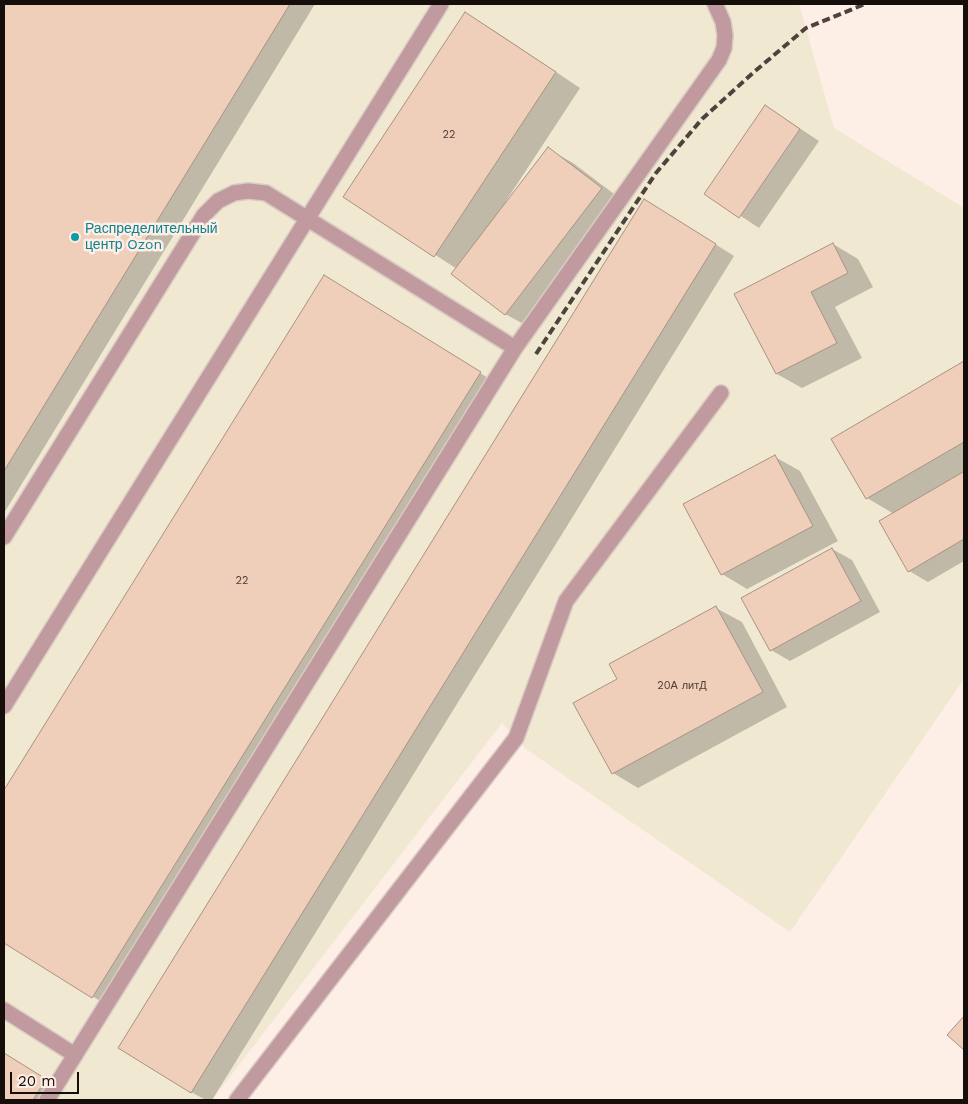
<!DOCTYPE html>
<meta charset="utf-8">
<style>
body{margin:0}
#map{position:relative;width:968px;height:1104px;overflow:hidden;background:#fdefe6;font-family:"Work Sans",sans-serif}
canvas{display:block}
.frame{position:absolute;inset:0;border:5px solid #160e0a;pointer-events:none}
.scale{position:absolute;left:10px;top:1072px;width:69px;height:22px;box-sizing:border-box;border:2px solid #160e0a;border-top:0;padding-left:6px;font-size:15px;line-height:18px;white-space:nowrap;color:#160e0a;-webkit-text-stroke:4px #fdefe6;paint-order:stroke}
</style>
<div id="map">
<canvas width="968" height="1104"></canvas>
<div class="frame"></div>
<div class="scale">20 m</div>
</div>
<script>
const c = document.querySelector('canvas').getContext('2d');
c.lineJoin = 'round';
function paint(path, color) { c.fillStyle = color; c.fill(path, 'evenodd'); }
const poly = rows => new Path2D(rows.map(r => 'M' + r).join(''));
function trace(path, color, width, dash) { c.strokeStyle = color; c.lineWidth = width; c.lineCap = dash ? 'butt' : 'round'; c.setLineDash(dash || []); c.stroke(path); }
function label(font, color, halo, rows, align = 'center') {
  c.font = font + ' "Work Sans",sans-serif'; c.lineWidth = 5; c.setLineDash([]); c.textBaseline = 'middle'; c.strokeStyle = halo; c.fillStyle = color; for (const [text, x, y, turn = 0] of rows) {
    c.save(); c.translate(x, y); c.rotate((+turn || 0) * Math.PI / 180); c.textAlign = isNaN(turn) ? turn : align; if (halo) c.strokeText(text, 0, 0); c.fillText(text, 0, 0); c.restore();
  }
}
const industrial = poly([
 [4,4,799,4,834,128,964,208,964,679,790,932,526,749,502,723,212,1100,4,1100]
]);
const shadow = poly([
 [4,4,315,4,4,513],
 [465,14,490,28,580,88,506,201,508,202,548,149,573,163,626,203,531,328,505,314,457,269,345,196],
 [766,106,819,141,759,228,706,193],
 [663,211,734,256,212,1100,206,1100,191,1092],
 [833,244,858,259,873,287,835,307,862,358,802,388,777,374,736,294],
 [325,277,493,381,105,1004,4,942,4,792],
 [964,363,964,471,961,473,964,474,964,561,928,582,909,571,894,514,867,498,833,440],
 [775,457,800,471,838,541,747,589,722,574],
 [832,549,852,560,880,612,790,661,771,650],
 [716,608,742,622,787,707,638,788,613,773,619,680],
 [4,1054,58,1088,50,1100,4,1100]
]);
const building = poly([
 [4,4,290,4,4,471,4,4],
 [465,12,556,72,434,257,343,197,465,12],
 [765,105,800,129,739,218,704,194,765,105],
 [548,147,602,188,505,315,451,274,548,147],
 [644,199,716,244,191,1093,118,1048,644,199],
 [833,243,848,273,811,292,837,343,776,374,734,294,833,243],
 [324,275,481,372,92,998,4,943,4,790,324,275],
 [964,361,964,442,866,499,831,439,964,361],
 [775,455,813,526,721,575,683,504,775,455],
 [963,472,964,475,964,539,908,572,879,521,963,472],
 [832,548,861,601,770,651,741,598,832,548],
 [716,606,763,692,612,774,573,703,617,679,609,664,716,606],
 [964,1016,964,1050,947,1035,964,1016],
 [4,1053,46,1079,33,1100,4,1100,4,1053]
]);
const minor = poly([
 [4,537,204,215,218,201,234,193,248,191,266,193,515,348],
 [4,706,441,4],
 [4,1010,75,1055],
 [47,1100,515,348,719,60,724,48,725,35,723,22,715,4],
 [237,1100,516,738,566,601,721,393]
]);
const rail = poly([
 [536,354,656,173,702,119,754,72,806,28,865,4]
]);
const markers = [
 [75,237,5,"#0f9aa8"]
];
const numberNames = [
 ["22",449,135],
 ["22",242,581],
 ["20А литД",682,686]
];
const cultureNames = [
 ["Распределительный",85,229],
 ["центр Ozon",85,245]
];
paint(industrial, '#f1e8d2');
paint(shadow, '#0003');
paint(building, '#efceba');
trace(building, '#a89385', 1);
trace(minor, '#d8cbc3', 18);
trace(minor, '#c19a9f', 15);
trace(rail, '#4c433d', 4, [8, 4]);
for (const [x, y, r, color] of markers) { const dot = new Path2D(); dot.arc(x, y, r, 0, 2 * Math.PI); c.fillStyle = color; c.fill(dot); trace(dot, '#fdefe6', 2); }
label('11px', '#4c3e36', null, numberNames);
label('14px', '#0d838f', '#fdefe6', cultureNames, 'left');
</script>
